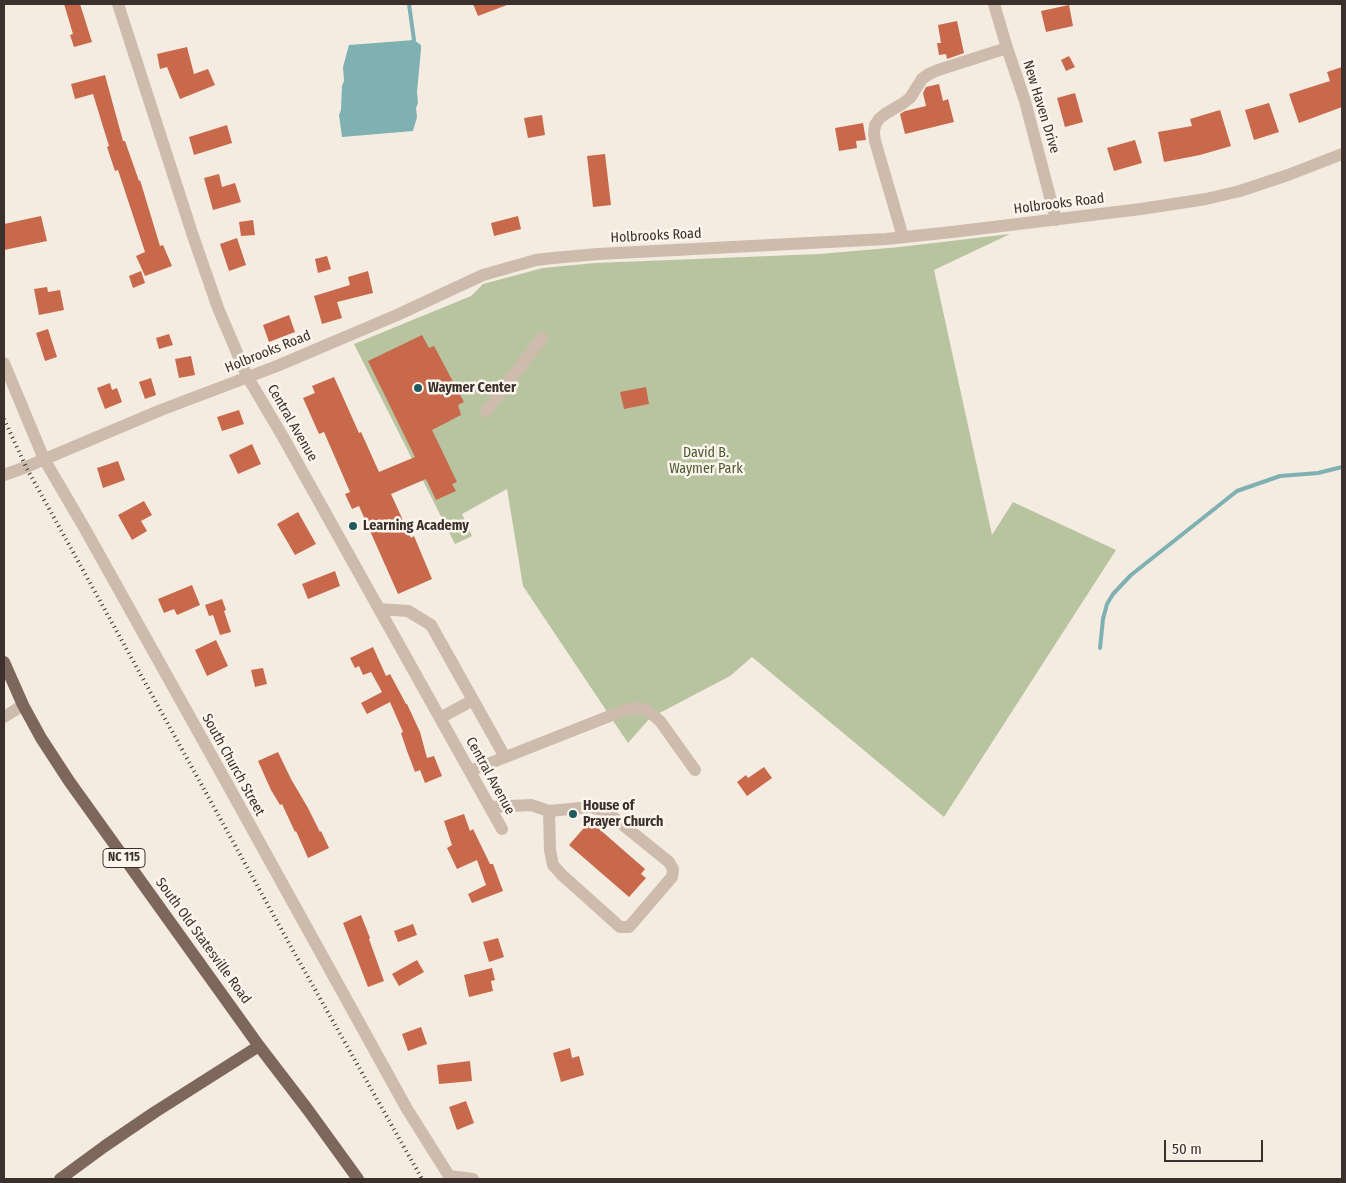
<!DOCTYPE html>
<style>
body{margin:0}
#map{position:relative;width:1346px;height:1183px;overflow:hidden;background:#f4ebe1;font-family:"Fira Sans Condensed",sans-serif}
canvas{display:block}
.frame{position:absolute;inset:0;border:5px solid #3b302b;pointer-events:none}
.scale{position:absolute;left:1164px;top:1140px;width:99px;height:22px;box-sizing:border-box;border:2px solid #3b302b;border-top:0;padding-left:6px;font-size:15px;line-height:18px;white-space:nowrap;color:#3b302b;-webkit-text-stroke:4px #fbf5ee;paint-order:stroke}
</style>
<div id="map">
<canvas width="1346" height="1183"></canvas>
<div class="frame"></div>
<div class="scale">50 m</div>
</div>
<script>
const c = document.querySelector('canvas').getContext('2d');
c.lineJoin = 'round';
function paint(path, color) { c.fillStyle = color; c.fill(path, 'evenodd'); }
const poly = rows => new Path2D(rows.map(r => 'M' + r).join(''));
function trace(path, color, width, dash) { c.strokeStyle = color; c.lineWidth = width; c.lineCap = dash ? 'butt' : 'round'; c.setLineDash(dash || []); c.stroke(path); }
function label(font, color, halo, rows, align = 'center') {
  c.font = font + ' "Fira Sans Condensed",sans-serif'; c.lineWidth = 5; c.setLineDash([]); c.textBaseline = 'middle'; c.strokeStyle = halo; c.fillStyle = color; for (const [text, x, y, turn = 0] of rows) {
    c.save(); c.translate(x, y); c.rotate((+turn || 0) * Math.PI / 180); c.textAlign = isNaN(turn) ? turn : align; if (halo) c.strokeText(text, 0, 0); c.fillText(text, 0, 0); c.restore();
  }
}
const green = poly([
 [1010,234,934,270,992,535,1013,502,1116,550,944,817,752,657,730,676,650,718,628,743,523,586,507,489,462,514,472,536,455,544,354,344,471,296,483,284,543,268,595,263,820,254,900,247]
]);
const water = poly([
 [414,40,421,45,421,49,417,92,418,103,416,108,417,117,413,131,342,137,339,115,341,110,342,86,344,81,343,67,349,45]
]);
const stream = poly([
 [409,4,414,40,411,44],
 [1100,648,1103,619,1107,604,1113,594,1131,575,1237,491,1280,476,1318,473,1342,467]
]);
const building = poly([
 [64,4,80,4,92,42,74,47,70,35,73,34],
 [473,4,507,4,507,5,478,16],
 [1069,5,1073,26,1046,32,1041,11],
 [957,21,964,53,947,59,946,54,939,55,937,43,941,43,938,25],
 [187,47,194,74,208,69,215,85,180,99,167,67,160,69,157,54],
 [1069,56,1075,67,1066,71,1061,60],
 [1342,67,1342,107,1299,123,1289,94,1330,81,1327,72],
 [105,75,123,141,125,141,139,181,140,180,160,246,163,245,172,266,145,276,136,256,145,252,118,170,115,171,107,147,109,146,93,94,75,99,71,84],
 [939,84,943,101,948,99,954,122,905,134,900,114,905,111,926,106,923,93,926,87],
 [1075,93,1083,122,1065,127,1057,98],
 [1269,103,1279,132,1254,140,1245,110],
 [1220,110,1231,146,1200,155,1164,162,1158,132,1192,126,1190,119],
 [542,115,545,135,528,138,524,118],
 [863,123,866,140,856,141,857,148,839,151,835,128],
 [227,125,232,143,194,155,189,137],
 [1135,140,1142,163,1114,171,1107,148],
 [605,154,611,205,593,207,587,156],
 [219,174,222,187,235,183,241,202,213,210,204,178],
 [41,216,47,241,4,250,4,224],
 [518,216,521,229,494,236,491,223],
 [253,220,255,235,241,236,239,222],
 [237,238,246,265,229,271,220,244],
 [327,256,331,269,318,273,315,259],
 [141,271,145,283,133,288,129,276],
 [368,271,373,293,337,302,342,318,322,324,314,296,350,285,348,277],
 [47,287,48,292,60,290,64,310,39,315,34,289],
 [289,315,295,332,269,342,263,325],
 [48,329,57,357,45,361,36,333],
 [169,334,173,345,159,349,156,338],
 [422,335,429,348,434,346,464,402,458,405,461,415,432,430,457,482,452,484,456,491,436,500,426,479,391,494,411,538,414,536,432,579,398,594,359,506,352,509,345,494,350,492,324,432,319,434,303,398,315,393,312,386,334,377,359,433,361,432,379,472,415,457,368,361],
 [191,356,195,375,179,378,175,359],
 [151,378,156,395,145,399,139,382],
 [110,383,112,390,117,388,122,402,105,409,97,388],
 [646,387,649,404,624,409,620,392],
 [239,410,244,424,222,431,217,417],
 [252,444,261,464,238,474,229,455],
 [118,461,125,480,103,488,97,468],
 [144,501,152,515,141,521,147,531,132,540,118,515],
 [298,512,316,544,295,555,277,524],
 [335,571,340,586,308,599,302,584],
 [192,585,200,605,177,615,174,609,164,613,158,599],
 [222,599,226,610,224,611,231,632,220,635,213,615,209,616,205,605],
 [216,640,228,666,207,676,195,650],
 [373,647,386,676,390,674,406,704,407,704,420,732,427,758,434,756,442,776,425,783,420,770,415,772,407,751,401,733,403,732,390,702,367,714,361,703,382,692,371,672,363,675,359,666,355,668,350,658],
 [263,668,267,684,255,687,251,670],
 [278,752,291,779,308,808,320,832,321,831,329,848,308,858,296,831,295,832,282,804,280,805,271,790,258,761],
 [764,767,772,778,747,796,737,782,746,775,748,778],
 [464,814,470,831,473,829,490,864,493,864,503,891,472,903,468,894,486,885,477,860,457,869,447,848,452,845,444,821],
 [590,821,645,869,641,874,646,878,629,897,569,845],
 [361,915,370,938,369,939,384,981,368,987,343,923],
 [413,924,417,935,398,942,394,931],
 [498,938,504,957,489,962,483,942],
 [417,960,424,972,399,986,392,974],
 [492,968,495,980,491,981,493,991,469,997,464,975],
 [421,1027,427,1044,408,1051,402,1034],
 [570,1048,572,1058,579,1056,584,1075,561,1082,553,1053],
 [470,1061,472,1081,439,1084,437,1065],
 [466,1101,474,1123,457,1130,449,1107]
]);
const minor = poly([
 [118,4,192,233,218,308,247,376,283,437,502,829],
 [994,4,1007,48,1025,101,1056,220],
 [903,237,875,141,874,133,875,125,879,119,885,114,902,104,910,98,922,79,929,74,938,70,1007,48],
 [4,363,44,459,85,529,224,778,407,1109,451,1179],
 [486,411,542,338],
 [4,475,26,467,161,410,277,366,397,315,483,275,536,260,553,258,598,254,886,239,952,232,1141,209,1206,199,1240,191,1288,175,1342,154],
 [379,609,408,611,431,625,505,757],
 [4,717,23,705],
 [440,718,473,700],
 [470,771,625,710,636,708,647,710,660,721,695,770],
 [490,807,531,805,549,811,591,807,607,812,669,862,673,869,672,877,629,927,620,927,562,875,553,865,550,850,549,811],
 [449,1176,473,1179]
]);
const major = poly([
 [4,662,23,705,41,738,69,781,259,1046,308,1110,358,1179],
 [60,1179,105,1146,155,1112,259,1046]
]);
const rail = poly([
 [4,419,26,467,295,954,422,1179]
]);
const markers = [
 [418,388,5,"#1f5a5e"],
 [353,526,5,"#1f5a5e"],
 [573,814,5,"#1f5a5e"]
];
const shields = [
 [124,858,42]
];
const shieldNames = [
 ["NC 115",124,858]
];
const streetNames = [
 ["New Haven Drive",1041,107,73],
 ["Holbrooks Road",1059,204,-7],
 ["Holbrooks Road",656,236,-3],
 ["Holbrooks Road",268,352,-22],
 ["Central Avenue",292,423,60],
 ["South Church Street",233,765,61],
 ["Central Avenue",490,776,61],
 ["South Old Statesville Road",203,941,54]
];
const poiNames = [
 ["Waymer Center",428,388],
 ["Learning Academy",363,526],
 ["House of",583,806],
 ["Prayer Church",583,822]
];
const parkNames = [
 ["David B.",706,453],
 ["Waymer Park",706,469]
];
paint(green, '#b8c4a0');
paint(water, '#7fb0b2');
trace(stream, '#7fb0b2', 4);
paint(building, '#c8694b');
trace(minor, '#cdbbac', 12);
trace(major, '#7d675c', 12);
trace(rail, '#3b302b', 4, [1, 4]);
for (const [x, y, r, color] of markers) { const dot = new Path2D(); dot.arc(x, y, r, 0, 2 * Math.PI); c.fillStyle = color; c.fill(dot); trace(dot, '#fbf5ee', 2); }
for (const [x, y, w] of shields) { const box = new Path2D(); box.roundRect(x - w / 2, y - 9.5, w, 19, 4); c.fillStyle = '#fbf5ee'; c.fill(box); trace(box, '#3b302b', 1); }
label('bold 12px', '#3b302b', null, shieldNames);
label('14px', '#3b302b', '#fbf5ee', streetNames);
label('bold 14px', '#3b302b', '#fbf5ee', poiNames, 'left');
label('14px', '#4a5a2e', '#fbf5ee', parkNames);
</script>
